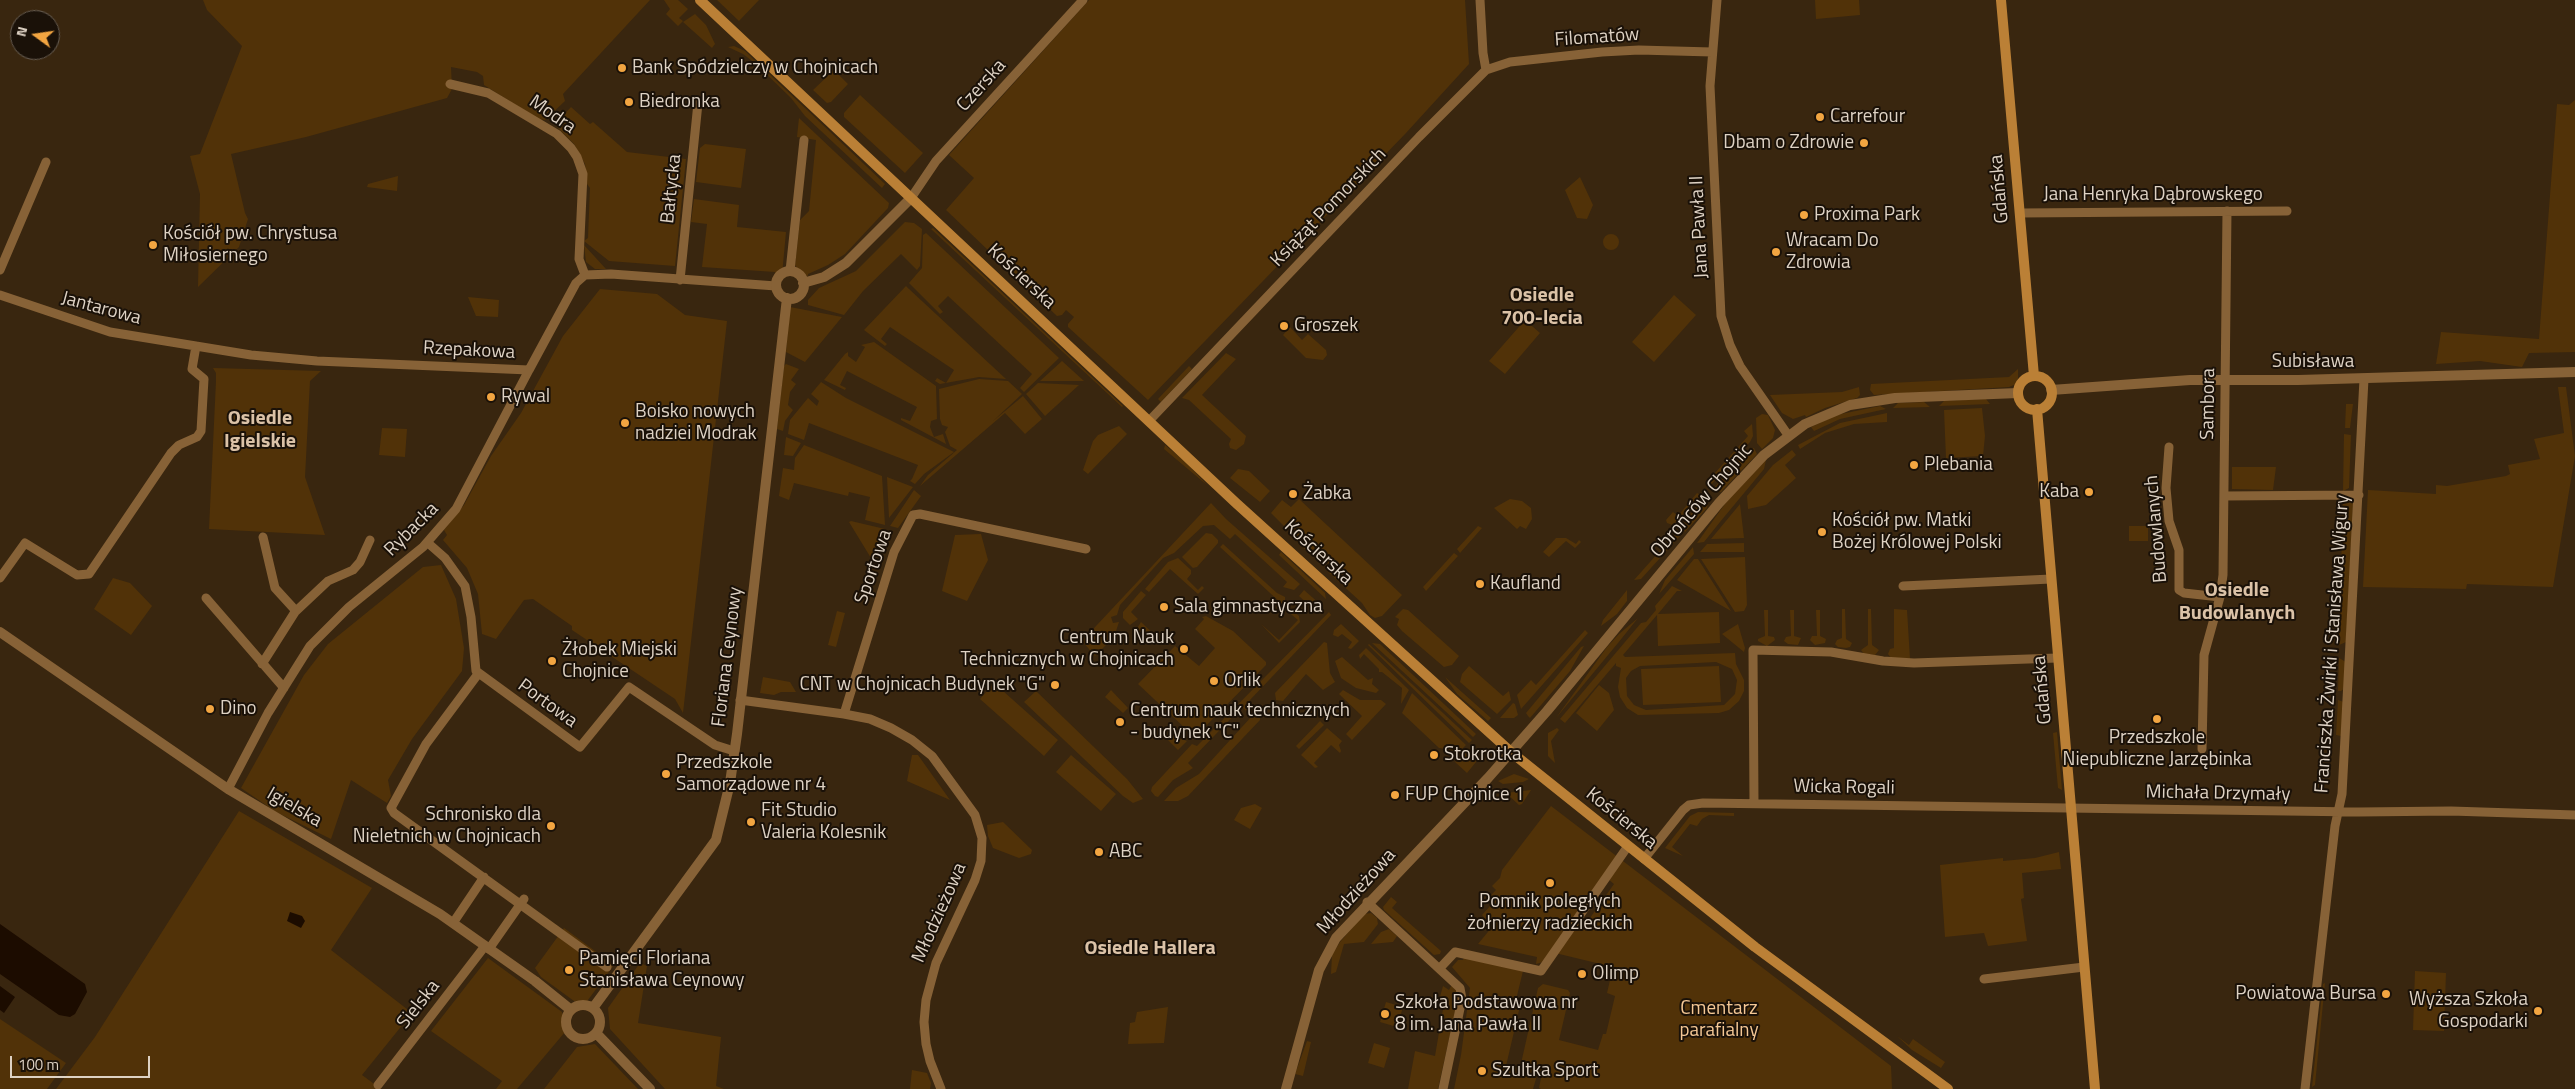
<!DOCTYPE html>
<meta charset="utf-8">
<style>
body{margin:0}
#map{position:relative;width:2575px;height:1089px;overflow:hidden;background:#39260f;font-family:"Titillium Web",sans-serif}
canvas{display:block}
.north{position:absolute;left:10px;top:10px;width:50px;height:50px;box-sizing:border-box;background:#1a1108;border:1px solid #685e53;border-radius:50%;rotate:284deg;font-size:14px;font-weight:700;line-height:20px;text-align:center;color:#ded2c4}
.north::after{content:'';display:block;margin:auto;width:18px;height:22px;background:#f2a541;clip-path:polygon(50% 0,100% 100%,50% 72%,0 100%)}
.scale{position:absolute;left:10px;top:1056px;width:140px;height:22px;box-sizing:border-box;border:2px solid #ded2c4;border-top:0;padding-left:6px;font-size:15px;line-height:18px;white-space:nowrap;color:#ded2c4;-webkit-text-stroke:4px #1a1108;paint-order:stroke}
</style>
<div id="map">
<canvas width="2575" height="1089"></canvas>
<div class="north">N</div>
<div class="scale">100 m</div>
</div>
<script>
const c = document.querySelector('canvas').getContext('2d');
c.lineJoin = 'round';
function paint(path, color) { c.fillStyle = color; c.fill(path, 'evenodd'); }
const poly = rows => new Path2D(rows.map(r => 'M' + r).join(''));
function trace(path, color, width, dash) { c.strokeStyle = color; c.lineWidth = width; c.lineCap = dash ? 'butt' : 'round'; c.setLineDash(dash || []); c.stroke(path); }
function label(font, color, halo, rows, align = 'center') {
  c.font = font + ' "Titillium Web",sans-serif'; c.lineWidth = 4; c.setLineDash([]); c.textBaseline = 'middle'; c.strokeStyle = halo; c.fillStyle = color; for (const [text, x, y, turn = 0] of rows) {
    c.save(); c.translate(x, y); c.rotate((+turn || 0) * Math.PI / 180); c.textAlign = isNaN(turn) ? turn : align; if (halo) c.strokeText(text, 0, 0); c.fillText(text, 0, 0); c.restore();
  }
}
const green = poly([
 [203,0,650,0,563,94,565,101,545,120,538,119,484,85,483,76,477,72,451,67,452,89,447,98,306,137,231,154,245,213,248,219,239,247,198,287,200,194,190,156,200,154,242,46,207,10],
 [664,0,678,0,688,9,679,18,683,21,678,26,666,14,670,9],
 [717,0,759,0,739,21],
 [1089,0,1465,0,1469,64,1406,133,1148,400,1068,327,1068,324,1074,317,1066,310,1062,315,1057,316,946,210,974,178,949,155],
 [1815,0,1859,0,1860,15,1816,19],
 [695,14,706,25,715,44,712,48,683,22],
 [734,46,745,51,885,184,882,188,805,116,791,98,756,64,743,54,728,47],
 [834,70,848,84,831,102,827,103,813,90],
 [860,95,923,153,905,173,844,117,844,113],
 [2575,100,2575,352,2529,353,2522,367,2480,361,2436,364,2441,332,2539,339,2557,104,2569,105],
 [571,107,590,124,593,122,627,152,686,159,675,266,609,261,584,241,588,238,590,188,587,184,585,164,574,144,557,127,557,122],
 [799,118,889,203,888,208,845,254,828,265,808,274,808,276,801,274,795,265,800,220,809,211,816,140,797,137],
 [705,144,746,149,741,188,696,182,700,148],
 [398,176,397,191,367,187,368,184],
 [1580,177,1593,205,1587,219,1577,218,1565,190],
 [694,199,739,205,737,227,786,232,782,275,775,276,775,272,702,267,707,224,691,222],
 [905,222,914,223,922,229,920,266,917,270,901,254,863,291,844,315,808,305,808,300,819,288,856,271],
 [933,228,1123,406,1122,407,931,229],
 [926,233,1059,358,1024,392,1020,388,1032,374,948,296,938,306,943,312,940,314,909,283,922,268,923,235],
 '1603 242a8 8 0 1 1 16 0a8 8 0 1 1-16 0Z',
 [584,245,606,269,595,269,586,262],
 [906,286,909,289,1006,379,979,377,940,384,935,381,937,378,946,383,954,370,890,327,881,339,887,344,885,346,864,330],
 [600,289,657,294,685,315,727,321,683,713,675,699,572,630,572,626,533,599,524,600,496,639,482,634,478,594,467,568,443,540,447,535,444,530,464,505,491,456,521,413,563,336],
 [1674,295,1696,315,1654,362,1632,342],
 [468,297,499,300,498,317,476,316],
 [790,307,842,317,805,362,786,352],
 [1525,320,1540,333,1505,374,1489,361],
 [1290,327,1302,340,1308,334,1326,350,1327,355,1323,360,1306,358,1283,335],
 [874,342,936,386,937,419,931,421,930,427,934,437,943,434,946,444,901,420,901,418,910,421,917,407,847,371,840,385,846,388,845,390,824,380,845,354,848,352,848,356,856,362,865,347,861,345],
 [1226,353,1236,359,1202,395,1246,436,1244,444,1236,450,1230,448,1229,444,1231,439,1189,400,1182,398],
 [1062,361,1084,381,1040,381],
 [786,364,799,369,791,380,796,384,790,392,788,405,793,410,785,421,783,431,777,429,784,366],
 [1189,366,1192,369,1161,402,1158,399],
 [213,368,321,371,310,381,305,477,325,535,209,529,216,381,216,373],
 [2018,369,2018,379,2016,384,2009,387,1874,395,1870,390,1871,384,2009,377],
 [979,379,1008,381,1022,394,993,421,1023,396,1042,419,1025,434,1005,413,920,486,928,475,957,450,950,446,945,432,948,427,942,425,940,419,939,389],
 [821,382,846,398,954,452,924,474,915,484,910,481,912,479,918,465,809,423,804,440,788,434,790,420,808,398,817,406,819,401,811,394],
 [1038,383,1079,385,1045,416,1026,394],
 [1859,387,1860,395,1857,398,1825,408,1806,417,1805,415,1793,419,1782,413,1770,395,1842,392],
 [2558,387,2566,387,2575,456,2553,587,2467,584,2466,589,2363,587,2368,490,2436,494,2436,485,2447,486,2506,476,2510,474,2508,465,2540,459,2534,439,2564,433],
 [1986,399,1990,404,1939,406,1944,401],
 [1924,402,1930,407,1893,408,1898,403],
 [2346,404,2353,404,2350,428,2345,428],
 [1880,406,1886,409,1840,419,1814,431,1811,427,1836,415],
 [1982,408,1985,436,1983,456,1946,458,1944,410],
 [1887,413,1887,422,1854,424,1825,433,1800,449,1798,445,1840,423],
 [1762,414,1768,415,1775,430,1773,438,1762,449,1757,443,1756,418],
 [1752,424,1753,436,1750,442,1708,488,1706,486,1711,478,1713,480,1717,476,1715,473,1748,436,1744,431],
 [1119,426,1127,434,1088,474,1083,470,1093,441,1098,435],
 [382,428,407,429,405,457,379,455],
 [2344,434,2351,435,2349,488,2343,491],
 [786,437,801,443,793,456,784,455],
 [804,445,882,476,885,525,865,520,870,497,849,492,848,496,794,483,789,500,779,496,783,468,794,470,795,458],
 [1165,445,1187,463,1207,485,1164,449],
 [1754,448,1757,454,1721,492,1711,491,1748,451],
 [1792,450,1796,455,1785,465,1796,478,1766,505,1748,509,1747,496,1773,465],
 [1766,460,1764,469,1720,522,1704,542,1697,543,1727,501],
 [2232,467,2276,467,2273,490,2232,489],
 [1238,469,1249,471,1270,491,1260,502,1230,478],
 [887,477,913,487,889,518],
 [914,490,921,496,898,528,890,526],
 [1697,493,1702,496,1675,526,1667,523,1666,520,1673,512,1678,516],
 [1704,498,1708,502,1707,508,1685,532,1683,524],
 [1299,499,1402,595,1382,616,1375,618,1370,615,1362,603,1327,571,1330,565,1320,555,1312,556,1294,539,1297,534,1287,529,1271,513,1282,500,1291,507],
 [1510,499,1522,501,1531,508,1532,519,1526,529,1520,526,1517,529,1494,508],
 [2343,500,2350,500,2353,504,2346,642,2339,645],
 [1211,503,1226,519,1300,584,1294,590,1283,587,1287,582,1235,534,1230,539,1214,525,1203,526,1174,553,1163,558,1120,605,1117,615,1111,617,1113,623,1119,622,1114,637,1095,656,1082,641],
 [1740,504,1744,538,1711,539],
 [851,521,885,529,874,563,849,522],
 [1478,526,1482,528,1460,553,1457,549],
 [2129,526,2148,526,2148,541,2129,541],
 [1206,533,1212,534,1218,540,1218,543,1197,567,1193,568,1182,557],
 [981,534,988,560,967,601,942,591,955,535],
 [1674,535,1680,536,1641,579,1634,580],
 [1556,538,1566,538,1576,544,1579,540,1581,542,1575,548,1566,541,1549,557,1543,552],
 [1744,543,1744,552,1700,552,1707,544],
 [1223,544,1277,593,1285,597,1285,601,1282,604,1220,547],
 [1693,547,1694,554,1659,594,1665,580],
 [1281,552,1325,593,1326,599,1279,555],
 [1454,553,1458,556,1426,591,1423,587],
 [1745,557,1747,605,1744,611,1735,612,1701,559],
 [1178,558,1191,570,1191,574,1187,579,1198,590,1202,586,1204,588,1198,594,1170,569,1149,592,1145,589,1168,562],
 [1694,559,1698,559,1731,611,1677,580],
 [441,565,456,599,464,648,462,671,412,739,388,780,391,796,387,803,351,780,331,839,276,812,241,788,304,675,328,644,423,567],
 [113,578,130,583,152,606,131,635,94,609],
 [1672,586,1682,591,1677,591,1658,614,1719,612,1720,643,1658,646,1657,615,1623,655,1625,657,1735,653,1736,664,1744,680,1744,691,1739,701,1729,710,1719,713,1638,715,1627,708,1620,697,1618,687,1621,668,1616,666,1616,663,1565,723,1560,719,1641,623,1646,622,1656,610,1655,606],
 [1716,662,1732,669,1737,680,1735,694,1724,705,1646,710,1634,705,1627,696,1626,678,1631,671,1640,666],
 [1304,590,1321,605,1318,609,1312,608,1299,596],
 [1627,590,1627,601,1617,614,1601,626,1603,620],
 [1141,591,1146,595,1131,612,1138,619,1130,625,1123,618,1123,612],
 [1289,607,1299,616,1300,622,1279,643,1261,624,1279,640,1298,620,1286,610],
 [1403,609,1408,610,1459,656,1452,665,1444,667,1402,631,1397,625,1399,619,1395,617],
 [1842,609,1845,609,1846,639,1852,643,1850,647,1846,648,1838,647,1835,644,1837,640,1842,638],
 [1868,609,1871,609,1872,645,1879,650,1875,655,1864,654,1861,650,1868,645],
 [1894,609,1907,610,1910,659,1891,658,1888,654,1890,649,1894,648],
 [1764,610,1768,610,1768,636,1774,637,1775,640,1767,646,1758,641,1758,639,1765,636],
 [1790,610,1794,610,1794,636,1801,638,1798,645,1788,644,1784,641,1786,637,1791,636],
 [1816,610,1820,610,1820,636,1826,639,1825,643,1815,645,1810,640,1812,636,1817,636],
 [837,611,845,613,836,647,828,645],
 [1329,612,1331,615,1249,701,1260,712,1260,720,1188,796,1178,801,1164,801,1176,788,1199,774,1252,716,1242,707,1188,763,1193,768,1173,780,1158,797,1155,796,1151,791,1152,787,1192,744,1197,746],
 [1206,616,1233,631,1266,662,1266,665,1198,734,1187,730,1138,684,1175,646,1199,666,1215,648,1195,629,1204,619,1202,617],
 [1638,618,1618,643,1556,718,1607,647,1619,634],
 [1141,622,1157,637,1152,642,1149,642,1136,630],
 [1341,624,1359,641,1351,649,1348,648,1352,642,1342,634,1338,637,1333,635,1334,630],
 [1738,624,1745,648,1744,652,1722,634],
 [1585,630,1588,633,1521,709,1517,695,1531,680,1536,685],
 [1324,642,1327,643,1330,673,1335,682,1323,690,1306,674,1283,701,1276,700,1275,693],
 [1372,643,1380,644,1476,734,1473,737],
 [1369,644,1472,740,1469,743,1368,645],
 [1584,646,1570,671,1530,718,1528,716,1526,713,1581,647],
 [1366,648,1409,690,1401,704,1402,688,1382,672,1379,672,1379,669,1364,654,1360,659,1359,655],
 [1342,657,1368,680,1373,678,1372,684,1379,690,1376,693,1356,688,1341,678,1335,661],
 [2339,658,2346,662,2344,689,2341,691,2338,691],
 [1469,666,1503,696,1509,691,1511,700,1497,714,1460,682,1462,674],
 [1719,666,1721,702,1643,705,1641,669],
 [763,677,790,682,796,692,781,692,774,695,760,693],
 [1445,677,1491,718,1488,721,1457,694],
 [994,683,1058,740,1044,756,980,699],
 [1599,685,1609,693,1614,710,1597,731,1576,713],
 [1111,690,1128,708,1123,713,1105,697],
 [1343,690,1360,700,1381,700,1386,704,1352,740,1346,734,1362,716,1339,694],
 [1036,691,1127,779,1143,799,1133,803,1123,796,1024,702],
 [1412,693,1466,745,1460,751,1439,748,1402,713],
 [2338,700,2344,702,2341,736,2336,735],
 [1513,703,1515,704,1518,715,1514,718,1500,718],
 [1320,721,1324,725,1299,749,1296,746],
 [1327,728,1342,741,1339,745,1341,751,1340,753,1331,745,1314,763,1318,767,1315,768,1301,755],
 [1557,728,1559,730,1551,741,1555,763,1548,756,1548,733],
 [2057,732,2062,790,2058,788,2053,733],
 [1171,734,1182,739,1187,741,1178,750,1168,740],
 [1468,748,1473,752,1476,762,1467,773,1455,762],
 [912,755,918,755,950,800,907,781],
 [1071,755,1116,794,1101,811,1056,772],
 [1514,774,1529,779,1523,782,1503,784,1498,781],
 [1531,790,1522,804,1519,805,1506,793],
 [1255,804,1262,808,1250,829,1234,820,1241,808],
 [1551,806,1891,1066,1892,1089,1541,1089,1539,1088,1542,1073,1538,1072,1533,1089,1454,1089,1461,1055,1470,988,1452,967,1458,960,1463,960,1464,957,1523,971,1515,1004,1520,1006,1506,1066,1520,1068,1538,988,1543,984,1568,990,1570,993,1559,1040,1598,1050,1603,1034,1606,1034,1615,996,1607,993,1613,967,1551,952,1543,962,1536,964,1537,957,1478,944,1492,927,1482,915,1491,905,1486,900,1496,890,1492,886,1500,878,1502,870],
 [1608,879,1614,884,1585,925,1579,921],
 [239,811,372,888,331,950,412,1013,362,1075,381,1089,56,1089,95,1037],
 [1698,812,1734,813,1734,816,1709,815,1702,819,1697,826,1690,824,1672,847,1683,856,1665,848,1690,816],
 [1003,822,1032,850,1031,854,1019,858,993,848,988,836,987,825],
 [2059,852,2061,869,2022,873,2024,898,2021,899,2027,941,1988,946,1984,933,1945,937,1940,865,2003,858,2003,861,2035,858],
 [1391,897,1397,902,1392,908,1441,951,1440,954,1434,955,1384,910,1383,907],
 [1371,913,1377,918,1378,924,1364,942,1344,944,1336,972,1331,974,1332,955,1340,942,1364,914],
 [564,928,614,965,585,1004,574,1001,541,977,535,968],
 [1389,929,1397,936,1393,942,1371,944,1381,932],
 [488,958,562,1012,565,1032,517,1089,496,1089,502,1081,431,1031],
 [640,963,647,966,638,1023,721,1037,716,1086,724,1089,665,1089,610,1029,608,1008],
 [2415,971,2446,973,2444,1031,2413,1030],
 [2325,983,2315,1085,2312,1087,2323,984],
 [1452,984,1456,989,1458,998,1438,1089,1408,1089,1415,1051,1435,1056,1443,1009,1438,1004,1443,986,1449,990],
 [1386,1002,1403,1007,1397,1027,1380,1022],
 [1168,1007,1164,1043,1128,1044,1130,1023,1135,1022,1137,1012],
 [0,1019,66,1063,47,1089,0,1089],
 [1897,1036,1909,1045,1913,1039,1945,1062,1941,1068,1912,1050],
 [1307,1041,1311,1042,1303,1076,1295,1074],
 [1374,1043,1390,1048,1384,1068,1368,1063],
 [595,1044,638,1089,544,1089,577,1047],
 [912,1070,927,1073,931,1083,930,1089,910,1089]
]);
const water = poly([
 [290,912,302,916,305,921,301,928,287,921],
 [0,924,85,984,87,992,75,1014,70,1017,59,1015,0,974],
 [0,986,15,997,4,1013,0,1010]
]);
const minor = poly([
 [1480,0,1483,53,1486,70],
 [1717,0,1710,86,1721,316,1730,345,1740,366,1788,435],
 [450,84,488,93,557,134,571,148,577,157,583,174,579,259,585,275],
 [911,198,936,161,1083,0],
 [2020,213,2287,211],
 [0,270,46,162],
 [790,271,804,140],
 [680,280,698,103],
 [0,295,110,332,251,355,317,361,529,370,576,283,585,275,611,274,776,286],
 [1149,421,1419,137,1486,70,1510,62,1602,52,1639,50,1712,52],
 [2169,447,2166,488,2169,521,2179,550,2179,590,2184,593,2220,597,2204,655,2202,749],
 [2224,496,2359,495],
 [263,537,275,588,296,611],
 [428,543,445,558,465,586,471,617,476,671,580,747,629,687,715,745,734,751],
 [0,578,25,543,77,575,89,574,171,453,179,445,197,437,201,431,204,379,192,369,196,346],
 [1903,586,2051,579],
 [2220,597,2223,575,2227,211],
 [206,598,284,688],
 [262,664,295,612,328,581,353,570,360,562,370,540],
 [478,674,426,744,391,808,394,813,607,967],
 [740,700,844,714,870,719,891,728,912,740,932,756,975,815,982,838,981,861,975,880,936,963,926,1000,924,1022,926,1044,930,1061,941,1089],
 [844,714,894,552,913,515,920,514,1086,549],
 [228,789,268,713,310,646,349,607,423,547,456,509,529,370],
 [1754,803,1753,650,1831,652,1883,661,1914,663,2057,658],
 [1644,859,1683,810,1689,805,1703,803,2359,812,2451,811,2575,815],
 [1367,902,1460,988,1462,999,1443,1089],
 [453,923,484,877],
 [489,949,524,899],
 [1440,968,1455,952,1541,971,1628,846],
 [1984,979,2084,967],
 [378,1085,485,946],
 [2305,1089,2335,826,2342,794,2364,379]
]);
const tertiary = poly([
 '776 285a14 14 0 1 1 28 0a14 14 0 1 1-28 0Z',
 [803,283,824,277,846,263,911,198],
 [2051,390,2190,380,2298,380,2575,372],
 [0,632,228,789,440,914,535,981,571,1010],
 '566 1022a17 17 0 1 1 34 0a17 17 0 1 1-34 0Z',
 [593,1008,716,840,730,783,737,734,787,298],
 [596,1033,650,1089],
 [1286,1089,1319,970,1336,938,1488,778,1547,711,1719,503,1764,455,1805,424,1850,405,1895,398,2018,393]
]);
const secondary = poly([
 [700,0,1236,503,1511,752,1755,947,1948,1089],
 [2001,0,2034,376],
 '2018 393a17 17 0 1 1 34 0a17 17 0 1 1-34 0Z',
 [2037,409,2095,1089]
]);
const markers = [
 [622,68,5,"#f2a541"],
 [629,102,5,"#f2a541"],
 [1820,117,5,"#f2a541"],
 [1864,143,5,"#f2a541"],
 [1804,215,5,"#f2a541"],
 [153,245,5,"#f2a541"],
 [1776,252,5,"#f2a541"],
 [1284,326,5,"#f2a541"],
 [491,397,5,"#f2a541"],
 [625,423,5,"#f2a541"],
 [1914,465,5,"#f2a541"],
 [2089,492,5,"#f2a541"],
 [1293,494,5,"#f2a541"],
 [1822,532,5,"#f2a541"],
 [1480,584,5,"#f2a541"],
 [1164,607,5,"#f2a541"],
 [1184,649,5,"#f2a541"],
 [552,661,5,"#f2a541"],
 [1214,681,5,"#f2a541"],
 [1055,685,5,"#f2a541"],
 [210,709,5,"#f2a541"],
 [2157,719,5,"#f2a541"],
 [1120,722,5,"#f2a541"],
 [1434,755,5,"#f2a541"],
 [666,774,5,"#f2a541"],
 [1395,795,5,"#f2a541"],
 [751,822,5,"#f2a541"],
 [551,826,5,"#f2a541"],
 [1099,852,5,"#f2a541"],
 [1550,883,5,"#f2a541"],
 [569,970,5,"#f2a541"],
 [1582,974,5,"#f2a541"],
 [2386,994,5,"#f2a541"],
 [2538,1011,5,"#f2a541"],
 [1385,1014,5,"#f2a541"],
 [1482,1071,5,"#f2a541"]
];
const streetNames = [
 ["Filomatów",1597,38,-4],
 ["Czerska",982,86,-48],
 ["Modra",552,115,35],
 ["Bałtycka",672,189,-84],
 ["Gdańska",2000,189,-95],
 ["Jana Henryka Dąbrowskego",2153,195],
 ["Książąt Pomorskich",1329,208,-46],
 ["Jana Pawła II",1700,227,-93],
 ["Kościerska",1021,277,43],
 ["Jantarowa",101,309,15],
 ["Rzepakowa",469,351,3],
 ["Subisława",2313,362],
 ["Sambora",2209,404,-89],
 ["Obrońców Chojnic",1702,501,-49],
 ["Budowlanych",2157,529,-95],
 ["Rybacka",412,530,-45],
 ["Kościerska",1318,553,43],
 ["Sportowa",874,567,-71],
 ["Franciszka Żwirki i Stanisława Wigury",2333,644,-86],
 ["Floriana Ceynowy",728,657,-83],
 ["Gdańska",2043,690,-95],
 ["Portowa",547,704,36],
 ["Wicka Rogali",1844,788,1],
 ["Michała Drzymały",2218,794,1],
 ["Igielska",294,808,30],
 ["Kościerska",1621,819,39],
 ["Młodzieżowa",1357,892,-48],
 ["Młodzieżowa",940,913,-66],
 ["Sielska",419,1005,-52]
];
const poiNames = [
 ["Bank Spódzielczy w Chojnicach",632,68],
 ["Biedronka",639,102],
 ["Carrefour",1830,117],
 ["Dbam o Zdrowie",1854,143,"right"],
 ["Proxima Park",1814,215],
 ["Kościół pw. Chrystusa",163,234],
 ["Miłosiernego",163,256],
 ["Wracam Do",1786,241],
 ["Zdrowia",1786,263],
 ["Groszek",1294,326],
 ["Rywal",501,397],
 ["Boisko nowych",635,412],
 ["nadziei Modrak",635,434],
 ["Plebania",1924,465],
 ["Kaba",2079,492,"right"],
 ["Żabka",1303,494],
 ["Kościół pw. Matki",1832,521],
 ["Bożej Królowej Polski",1832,543],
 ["Kaufland",1490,584],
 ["Sala gimnastyczna",1174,607],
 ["Centrum Nauk",1174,638,"right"],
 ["Technicznych w Chojnicach",1174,660,"right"],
 ["Żłobek Miejski",562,650],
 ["Chojnice",562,672],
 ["Orlik",1224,681],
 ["CNT w Chojnicach Budynek \"G\"",1045,685,"right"],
 ["Dino",220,709],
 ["Centrum nauk technicznych",1130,711],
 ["- budynek \"C\"",1130,733],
 ["Przedszkole",2157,738,"center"],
 ["Niepubliczne Jarzębinka",2157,760,"center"],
 ["Stokrotka",1444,755],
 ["Przedszkole",676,763],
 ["Samorządowe nr 4",676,785],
 ["FUP Chojnice 1",1405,795],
 ["Fit Studio",761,811],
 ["Valeria Kolesnik",761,833],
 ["Schronisko dla",541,815,"right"],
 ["Nieletnich w Chojnicach",541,837,"right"],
 ["ABC",1109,852],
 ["Pomnik poległych",1550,902,"center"],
 ["żołnierzy radzieckich",1550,924,"center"],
 ["Pamięci Floriana",579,959],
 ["Stanisława Ceynowy",579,981],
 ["Olimp",1592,974],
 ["Powiatowa Bursa",2376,994,"right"],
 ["Wyższa Szkoła",2528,1000,"right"],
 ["Gospodarki",2528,1022,"right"],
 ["Szkoła Podstawowa nr",1395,1003],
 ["8 im. Jana Pawła II",1395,1025],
 ["Szultka Sport",1492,1071]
];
const parkNames = [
 ["Cmentarz",1719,1009],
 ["parafialny",1719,1031]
];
const neighbourhoodNames = [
 ["Osiedle",1542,296],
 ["700-lecia",1542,319],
 ["Osiedle",260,419],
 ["Igielskie",260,442],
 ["Osiedle",2237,591],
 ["Budowlanych",2237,614],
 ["Osiedle Hallera",1150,949]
];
paint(green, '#513208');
paint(water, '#1c0c00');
trace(minor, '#876237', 9);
trace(tertiary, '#876237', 10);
trace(secondary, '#bb8036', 10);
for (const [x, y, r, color] of markers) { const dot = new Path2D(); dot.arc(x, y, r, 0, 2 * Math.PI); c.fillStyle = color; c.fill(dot); trace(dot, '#1a1108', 2); }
label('19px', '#ded2c4', '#1a1108', streetNames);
label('19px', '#ded2c4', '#1a1108', poiNames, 'left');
label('19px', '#f5c895', '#1a1108', parkNames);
label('bold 20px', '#dbc2a7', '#1a1108', neighbourhoodNames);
</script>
